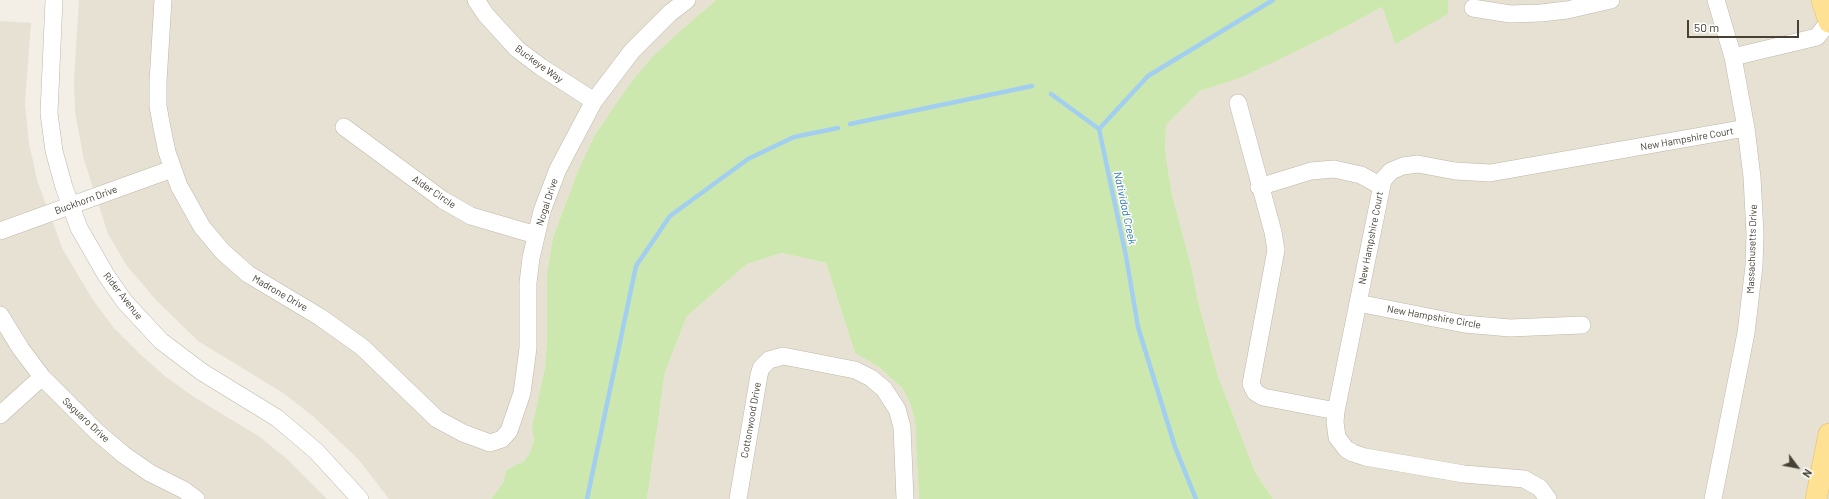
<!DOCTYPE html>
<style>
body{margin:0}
#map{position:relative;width:1829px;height:499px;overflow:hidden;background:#f3efe6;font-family:Barlow,sans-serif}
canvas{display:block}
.north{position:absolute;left:1777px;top:447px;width:40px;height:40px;-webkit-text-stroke:3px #fff;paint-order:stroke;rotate:122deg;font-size:11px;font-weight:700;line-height:16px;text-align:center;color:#464035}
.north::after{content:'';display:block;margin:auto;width:14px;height:18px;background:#464035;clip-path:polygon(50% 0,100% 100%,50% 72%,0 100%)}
.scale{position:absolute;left:1687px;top:20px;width:112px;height:18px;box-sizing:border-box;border:2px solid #464035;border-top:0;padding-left:5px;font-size:12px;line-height:14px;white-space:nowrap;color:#464035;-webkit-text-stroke:3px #fff;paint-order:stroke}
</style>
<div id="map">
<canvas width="1829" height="499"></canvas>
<div class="north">N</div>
<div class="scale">50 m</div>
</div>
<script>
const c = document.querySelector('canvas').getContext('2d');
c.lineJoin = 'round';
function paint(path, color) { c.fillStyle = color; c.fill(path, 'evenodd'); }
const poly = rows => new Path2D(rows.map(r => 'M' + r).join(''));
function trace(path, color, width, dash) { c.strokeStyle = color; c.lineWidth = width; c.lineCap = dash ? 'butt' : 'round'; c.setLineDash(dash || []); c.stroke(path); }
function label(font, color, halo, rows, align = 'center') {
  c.font = font + ' Barlow,sans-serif'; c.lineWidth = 3; c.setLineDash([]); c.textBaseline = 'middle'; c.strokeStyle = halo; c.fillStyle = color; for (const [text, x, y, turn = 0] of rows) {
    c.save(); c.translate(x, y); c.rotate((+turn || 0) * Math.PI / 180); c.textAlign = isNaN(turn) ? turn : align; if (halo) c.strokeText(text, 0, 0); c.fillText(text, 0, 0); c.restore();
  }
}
const residential = poly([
 [79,0,716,0,680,31,653,56,631,82,594,136,577,173,553,237,547,273,547,340,545,367,532,426,534,441,529,454,524,461,506,470,503,483,491,499,389,499,359,460,314,417,283,393,198,341,156,300,127,266,108,234,84,160,75,112,74,81],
 [1449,0,1829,0,1829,499,1273,499,1255,472,1218,376,1198,301,1191,265,1172,195,1165,150,1166,125,1200,91,1243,77,1334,33,1382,7,1395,44,1448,5],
 [0,21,31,23,25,103,29,144,33,161,37,180,63,250,93,300,114,328,140,354,166,377,194,397,260,437,287,459,327,499,0,499],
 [782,253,826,263,855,353,879,367,902,388,910,403,915,421,919,499,647,499,665,372,687,316,747,264]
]);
const green = poly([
 [716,0,1449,0,1448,5,1448,14,1395,44,1382,7,1334,33,1243,77,1200,91,1166,125,1165,150,1172,195,1191,265,1198,301,1218,376,1255,472,1273,499,919,499,915,421,910,403,902,388,879,367,855,353,826,263,782,253,747,264,687,316,665,372,647,499,491,499,503,483,506,470,524,461,529,454,534,441,532,426,545,367,547,340,547,273,553,237,577,173,594,136,631,82,653,56,680,31]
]);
const stream = poly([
 [1051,94,1099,129],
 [850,124,1032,86],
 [1099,129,1126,256,1138,327,1175,447,1196,499],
 [1099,129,1148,76,1273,0],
 [587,499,636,266,670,216,748,159,794,137,838,128]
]);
const minor = poly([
 [54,0,49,113,54,151,64,187,79,228,106,275,124,301,161,341,202,372,277,418,316,451,360,499],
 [163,0,158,82,158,106,162,128,167,152,179,186,202,227,223,252,248,274,320,317,362,347,437,419,463,433,490,443,502,439,509,431,522,393,528,348,528,283,531,258,542,211,558,169,594,101,632,51,670,13,687,0],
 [476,0,486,15,517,49,541,67,594,101],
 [1473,8,1510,14,1541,13,1567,10,1611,0],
 [1733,57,1817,37,1829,21],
 [1238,103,1273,232,1276,250,1251,384,1255,392,1263,397,1336,411],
 [344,127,443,200,471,216,536,235],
 [1259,187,1311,171,1334,169,1361,175,1381,186],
 [0,231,172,169],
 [1358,303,1464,324,1510,328,1582,325],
 [0,315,21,349,42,377,97,432,124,455,150,473,184,490,196,499],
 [0,415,42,377],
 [738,499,759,375,761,368,769,360,783,356,855,370,871,378,884,389,897,409,902,427,905,499],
 [1548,499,1540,488,1524,479,1464,474,1365,457,1353,453,1346,449,1337,437,1335,422,1336,411,1383,180,1391,171,1403,166,1418,164,1455,171,1490,173,1746,128],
 [1713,499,1746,333,1754,266,1755,234,1752,177,1746,128,1733,57,1716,0]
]);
const major = poly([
 [1822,0,1829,22],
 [1816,499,1829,434]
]);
const streetNames = [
 ["Buckeye Way",539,64,36],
 ["New Hampshire Court",1687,139,-10],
 ["Alder Circle",434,192,34],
 ["Buckhorn Drive",86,200,-20],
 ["Nogal Drive",547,202,-72],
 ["New Hampshire Court",1371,238,-79],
 ["Massachusetts Drive",1752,249,-88],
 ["Madrone Drive",280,293,30],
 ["Rider Avenue",123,296,52],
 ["New Hampshire Circle",1434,317,10],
 ["Saguaro Drive",86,420,43],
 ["Cottonwood Drive",751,420,-80]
];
const waterNames = [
 ["Natividad Creek",1125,208,78]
];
paint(residential, '#e7e1d4');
paint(green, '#cde8ae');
trace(stream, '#a2cff0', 4.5);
trace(minor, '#bfb7a8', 18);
trace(major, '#e4bf63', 22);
trace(minor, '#fff', 17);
trace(major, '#ffe194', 21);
label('10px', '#464035', '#fff', streetNames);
label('italic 11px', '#2e79b2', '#fff', waterNames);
</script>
